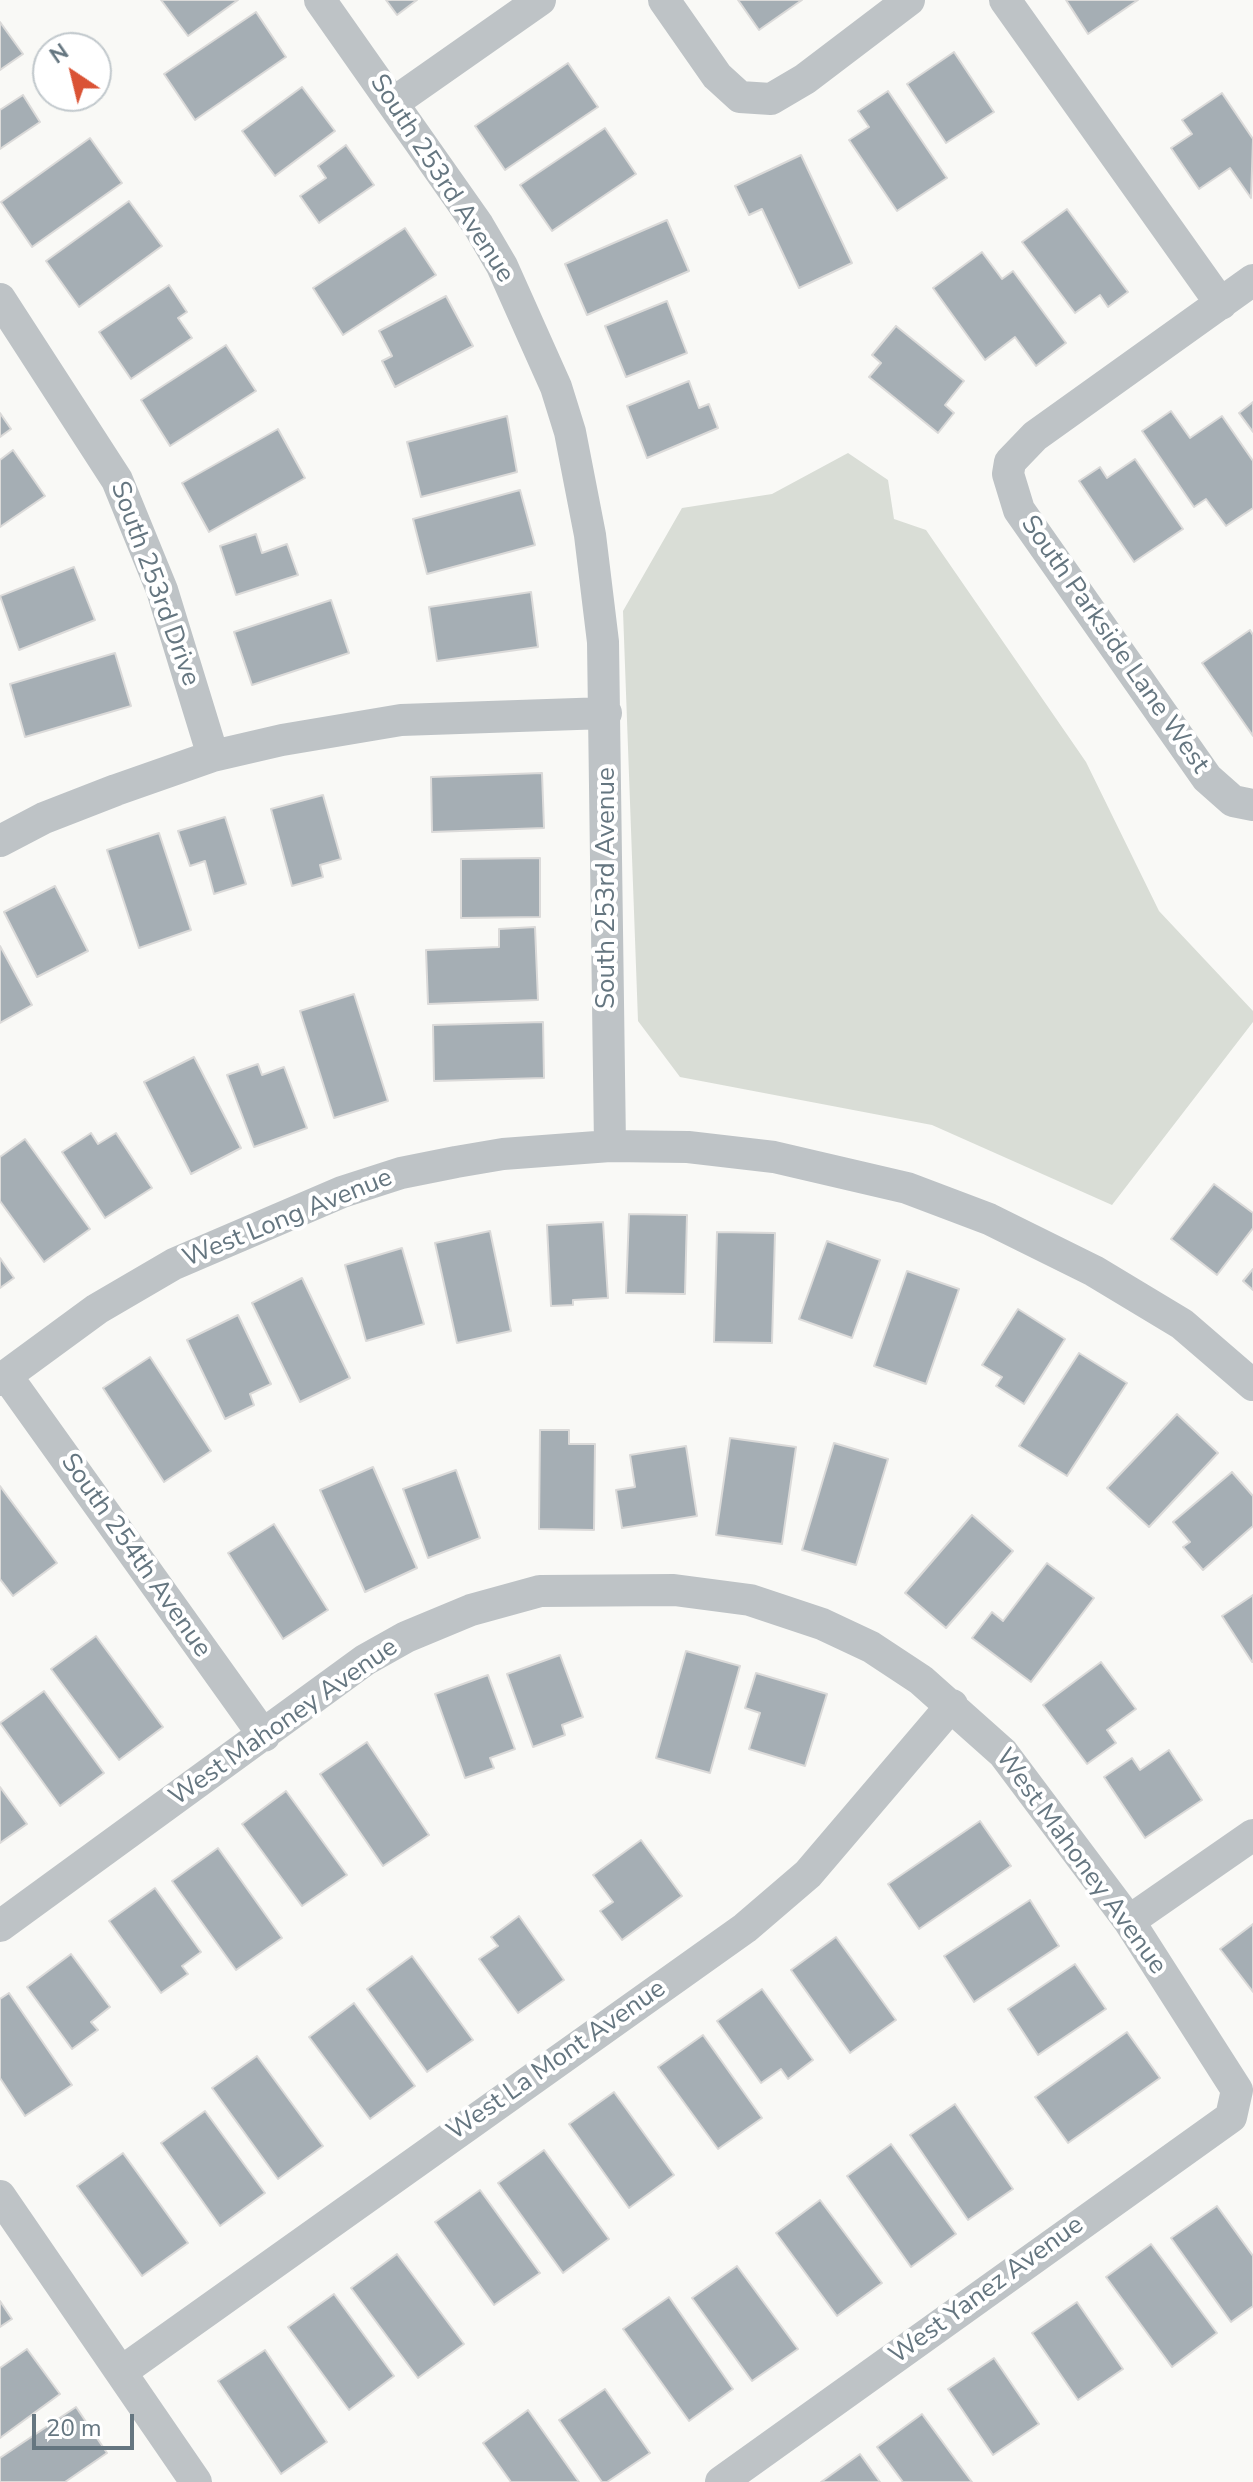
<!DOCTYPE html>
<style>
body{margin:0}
#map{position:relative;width:1253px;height:2482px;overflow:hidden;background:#f9f9f6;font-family:"Nunito Sans",sans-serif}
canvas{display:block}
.north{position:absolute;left:32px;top:32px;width:80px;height:80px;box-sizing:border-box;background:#fff;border:2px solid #c1c8cc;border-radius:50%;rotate:325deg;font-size:22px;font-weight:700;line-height:32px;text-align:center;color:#657680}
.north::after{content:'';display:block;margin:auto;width:28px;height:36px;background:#da5335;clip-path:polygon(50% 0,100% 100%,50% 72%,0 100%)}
.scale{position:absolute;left:32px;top:2414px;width:102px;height:36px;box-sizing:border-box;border:4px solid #657680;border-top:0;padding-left:10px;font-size:24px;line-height:28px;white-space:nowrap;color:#657680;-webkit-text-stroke:6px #fff;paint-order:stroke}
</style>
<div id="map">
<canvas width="1253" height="2482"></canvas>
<div class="north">N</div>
<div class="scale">20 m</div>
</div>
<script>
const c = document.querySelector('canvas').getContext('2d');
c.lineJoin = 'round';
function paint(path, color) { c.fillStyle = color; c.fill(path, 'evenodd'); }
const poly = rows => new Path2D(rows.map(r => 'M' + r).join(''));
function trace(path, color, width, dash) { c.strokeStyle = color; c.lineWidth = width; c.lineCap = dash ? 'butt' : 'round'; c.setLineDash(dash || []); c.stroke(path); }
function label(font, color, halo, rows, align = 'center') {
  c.font = font + ' "Nunito Sans",sans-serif'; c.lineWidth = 8; c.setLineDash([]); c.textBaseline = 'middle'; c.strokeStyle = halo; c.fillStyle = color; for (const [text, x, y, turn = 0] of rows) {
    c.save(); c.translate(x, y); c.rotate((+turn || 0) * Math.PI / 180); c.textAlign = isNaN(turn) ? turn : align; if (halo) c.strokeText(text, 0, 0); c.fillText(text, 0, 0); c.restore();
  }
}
const green = poly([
 [848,453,888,480,894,519,926,530,1086,762,1159,911,1253,1011,1253,1022,1112,1205,932,1125,680,1077,638,1021,623,611,682,508,772,494]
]);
const building = poly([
 [161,0,238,0,188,36,161,0],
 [386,0,417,0,397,15,386,0],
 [738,0,802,0,759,30,738,0],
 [1066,0,1138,0,1088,34,1066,0],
 [256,12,286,57,195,120,164,74,256,12],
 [0,22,23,54,0,70,0,22],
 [954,52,994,112,946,143,907,84,954,52],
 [568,63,598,107,505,170,475,126,568,63],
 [302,87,335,131,275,176,242,131,302,87],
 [888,91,947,178,897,211,849,140,869,127,858,111,888,91],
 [1222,93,1253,139,1251,198,1230,168,1199,189,1171,148,1192,134,1182,120,1222,93],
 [23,95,40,122,0,149,0,110,23,95],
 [605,128,636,174,552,231,520,185,605,128],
 [90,138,122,183,32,247,1,202,90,138],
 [346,145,374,185,319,223,300,196,326,178,318,166,346,145],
 [801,155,852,263,799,288,762,209,749,215,735,186,801,155],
 [129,201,162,246,79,307,46,261,129,201],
 [1067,209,1128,292,1108,307,1100,295,1075,313,1022,242,1067,209],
 [667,220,689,271,587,315,565,264,667,220],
 [405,228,436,275,343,335,313,288,405,228],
 [982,252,1002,279,1013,271,1066,343,1036,366,1015,337,985,360,933,288,982,252],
 [169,285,187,312,178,318,192,338,131,379,99,332,169,285],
 [446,296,473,346,395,387,382,361,392,356,379,331,446,296],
 [667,301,687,353,626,377,605,326,667,301],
 [896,326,964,381,945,405,954,413,938,433,869,377,881,363,872,355,896,326],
 [226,345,256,391,170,446,141,400,226,345],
 [689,381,699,408,709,404,718,428,647,458,627,406,689,381],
 [1253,402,1253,432,1239,413,1253,402],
 [1171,411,1190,438,1222,416,1253,461,1253,508,1226,526,1206,499,1194,507,1142,431,1171,411],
 [0,413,11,429,0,437,0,413],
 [507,416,517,472,421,497,407,442,507,416],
 [278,429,305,478,209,532,182,483,278,429],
 [13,450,45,496,0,527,0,460,13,450],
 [1135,459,1183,529,1134,562,1079,481,1100,467,1107,478,1135,459],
 [520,490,535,545,427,574,413,519,520,490],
 [256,534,262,553,287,544,298,575,236,595,220,546,256,534],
 [74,567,95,620,19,650,0,596,74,567],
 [531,592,538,647,437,661,429,607,531,592],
 [331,600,349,653,252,685,234,632,331,600],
 [1250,630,1253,635,1253,736,1202,663,1250,630],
 [115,653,131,706,25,737,10,684,115,653],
 [542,773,544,828,432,832,431,777,542,773],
 [323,795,341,859,320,865,323,877,292,886,271,809,323,795],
 [225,817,246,884,214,894,205,861,190,866,178,831,225,817],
 [159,833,191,930,139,948,107,850,159,833],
 [540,858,540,917,461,918,461,859,540,858],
 [55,886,88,951,37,977,4,912,55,886],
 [535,927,538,1000,428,1004,426,950,499,947,499,929,535,927],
 [0,946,32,1005,0,1023,0,946],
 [354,994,388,1101,334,1118,300,1011,354,994],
 [543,1022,544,1078,434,1081,433,1025,543,1022],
 [194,1057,241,1148,191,1174,144,1082,194,1057],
 [258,1064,262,1075,284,1067,307,1128,254,1147,227,1075,258,1064],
 [91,1133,98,1144,116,1133,152,1188,105,1218,62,1152,91,1133],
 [25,1139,90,1229,44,1262,0,1201,0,1157,25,1139],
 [1214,1184,1253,1213,1253,1228,1217,1275,1171,1239,1214,1184],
 [629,1214,687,1215,685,1294,626,1293,629,1214],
 [603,1222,608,1298,573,1300,573,1305,551,1306,547,1225,603,1222],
 [490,1231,511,1331,457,1343,435,1243,490,1231],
 [717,1232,775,1233,772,1343,714,1342,717,1232],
 [827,1241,880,1260,852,1338,799,1319,827,1241],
 [402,1248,424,1324,366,1341,345,1265,402,1248],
 [0,1258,14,1278,0,1288,0,1258],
 [1253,1269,1253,1290,1243,1281,1253,1269],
 [907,1271,959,1289,926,1384,874,1366,907,1271],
 [302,1278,350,1378,300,1402,252,1303,302,1278],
 [1018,1309,1065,1339,1024,1404,996,1386,1002,1377,982,1365,1018,1309],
 [238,1315,271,1384,250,1394,254,1405,225,1419,187,1340,238,1315],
 [1079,1353,1127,1383,1067,1476,1019,1446,1079,1353],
 [150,1357,211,1451,164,1482,103,1388,150,1357],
 [1177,1414,1218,1453,1149,1527,1107,1488,1177,1414],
 [540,1430,569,1430,569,1444,595,1444,594,1530,539,1529,540,1430],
 [730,1438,796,1447,782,1544,716,1535,730,1438],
 [834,1443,888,1459,856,1565,802,1550,834,1443],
 [686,1446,697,1516,622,1528,616,1490,635,1487,630,1455,686,1446],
 [373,1467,417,1568,365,1592,320,1490,373,1467],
 [456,1470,480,1538,428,1558,403,1489,456,1470],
 [1232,1472,1253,1496,1253,1526,1203,1570,1183,1547,1190,1542,1173,1522,1232,1472],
 [0,1486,57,1563,13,1596,0,1579,0,1486],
 [972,1515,1013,1551,946,1628,905,1593,972,1515],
 [274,1524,328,1610,283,1639,228,1553,274,1524],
 [1047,1563,1094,1598,1031,1682,972,1638,992,1612,1003,1621,1047,1563],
 [1253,1595,1253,1662,1252,1662,1222,1616,1253,1595],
 [96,1636,163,1727,119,1760,51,1669,96,1636],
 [686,1651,740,1666,710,1773,656,1758,686,1651],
 [560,1655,583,1717,562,1725,565,1735,533,1747,507,1674,560,1655],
 [1101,1662,1136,1709,1107,1730,1116,1743,1087,1764,1043,1705,1101,1662],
 [756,1673,827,1694,805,1766,749,1749,760,1713,745,1708,756,1673],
 [488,1675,515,1749,490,1758,494,1768,465,1778,435,1694,488,1675],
 [44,1691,104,1773,60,1806,0,1723,44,1691],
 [367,1742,429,1835,383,1866,320,1774,367,1742],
 [1169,1750,1202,1800,1145,1838,1104,1777,1132,1758,1140,1770,1169,1750],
 [0,1787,27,1824,0,1843,0,1787],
 [286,1791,347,1875,302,1906,242,1824,286,1791],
 [980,1821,1011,1866,919,1929,888,1884,980,1821],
 [641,1840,682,1896,622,1940,600,1911,613,1902,593,1875,641,1840],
 [218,1848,282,1938,236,1970,172,1881,218,1848],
 [155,1888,201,1952,182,1966,188,1974,161,1993,109,1921,155,1888],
 [1030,1900,1059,1946,974,2002,944,1956,1030,1900],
 [519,1916,564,1980,518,2013,479,1959,498,1946,491,1937,519,1916],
 [1253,1924,1253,1992,1220,1949,1253,1924],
 [836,1937,896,2020,850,2053,791,1970,836,1937],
 [71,1954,110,2007,91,2022,98,2030,72,2049,27,1987,71,1954],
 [412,1956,473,2040,427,2072,367,1989,412,1956],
 [1075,1964,1106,2009,1038,2055,1008,2009,1075,1964],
 [762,1989,813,2060,788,2079,781,2069,761,2083,717,2021,762,1989],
 [9,1993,72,2085,25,2116,0,2078,0,1999,9,1993],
 [354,2003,415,2086,370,2119,309,2037,354,2003],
 [1127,2032,1160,2078,1068,2143,1035,2097,1127,2032],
 [703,2035,762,2118,718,2149,658,2067,703,2035],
 [257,2056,323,2146,278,2179,212,2088,257,2056],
 [614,2092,674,2175,629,2208,569,2124,614,2092],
 [955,2104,1013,2189,968,2220,910,2135,955,2104],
 [205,2111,265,2193,220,2226,161,2143,205,2111],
 [891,2144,956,2234,911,2267,847,2176,891,2144],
 [544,2150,609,2239,563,2273,498,2183,544,2150],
 [123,2153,188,2243,142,2276,77,2186,123,2153],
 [480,2190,540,2273,494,2305,435,2222,480,2190],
 [820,2200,882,2283,837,2316,776,2233,820,2200],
 [1217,2206,1253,2256,1253,2306,1231,2322,1171,2238,1217,2206],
 [1151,2244,1217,2333,1172,2367,1106,2277,1151,2244],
 [397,2254,464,2344,418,2378,351,2288,397,2254],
 [737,2266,798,2349,752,2381,692,2298,737,2266],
 [334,2294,394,2376,349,2410,288,2327,334,2294],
 [669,2297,733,2389,689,2421,623,2329,669,2297],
 [0,2301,12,2319,0,2327,0,2301],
 [1077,2302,1123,2369,1078,2400,1032,2333,1077,2302],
 [27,2349,60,2394,0,2438,0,2368,27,2349],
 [265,2350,327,2442,281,2474,218,2381,265,2350],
 [994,2358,1039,2424,993,2455,948,2389,994,2358],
 [605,2389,650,2453,607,2482,602,2482,559,2420,605,2389],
 [76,2407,107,2453,65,2482,0,2482,0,2458,76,2407],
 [528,2410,579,2482,511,2482,483,2443,528,2410],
 [922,2414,972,2482,903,2482,877,2447,922,2414],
 [860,2454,880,2482,821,2482,860,2454]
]);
const street = poly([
 [320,0,478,225,502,266,556,387,570,432,590,535,603,642,610,1146],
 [664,0,717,76,740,97,771,99,805,79,909,0],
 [1005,0,1221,304],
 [393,103,540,0],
 [1253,280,1035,436,1010,462,1008,474,1019,510,1207,778,1233,801,1253,805],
 [0,299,117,480,162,590,213,756],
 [0,841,44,818,116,790,213,756,282,740,401,720,606,713],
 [6,1375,264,1736],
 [0,1380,97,1309,174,1264,342,1192,401,1173,456,1162,503,1154,610,1146,688,1147,774,1157,907,1188,989,1219,1094,1271,1182,1324,1253,1385],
 [1129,1921,1253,1835],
 [0,1926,365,1660,406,1637,471,1610,540,1591,674,1590,750,1600,822,1624,871,1647,921,1680,1003,1753,1129,1921,1237,2090,1231,2117,721,2482],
 [0,2196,196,2482],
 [121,2372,745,1928,808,1874,952,1705]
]);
const streetNames = [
 ["South 253rd Avenue",441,179,57],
 ["South 253rd Drive",154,584,70],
 ["South Parkside Lane West",1114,645,55],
 ["South 253rd Avenue",608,888,-90],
 ["West Long Avenue",288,1219,-22],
 ["South 254th Avenue",135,1556,55],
 ["West Mahoney Avenue",284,1723,-35],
 ["West Mahoney Avenue",1080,1862,54],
 ["West La Mont Avenue",557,2061,-35],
 ["West Yanez Avenue",987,2291,-36]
];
paint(green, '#d9ddd6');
paint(building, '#a5aeb4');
trace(building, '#dbdad9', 2);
trace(street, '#bec3c6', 32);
label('26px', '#657680', '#fff', streetNames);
</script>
